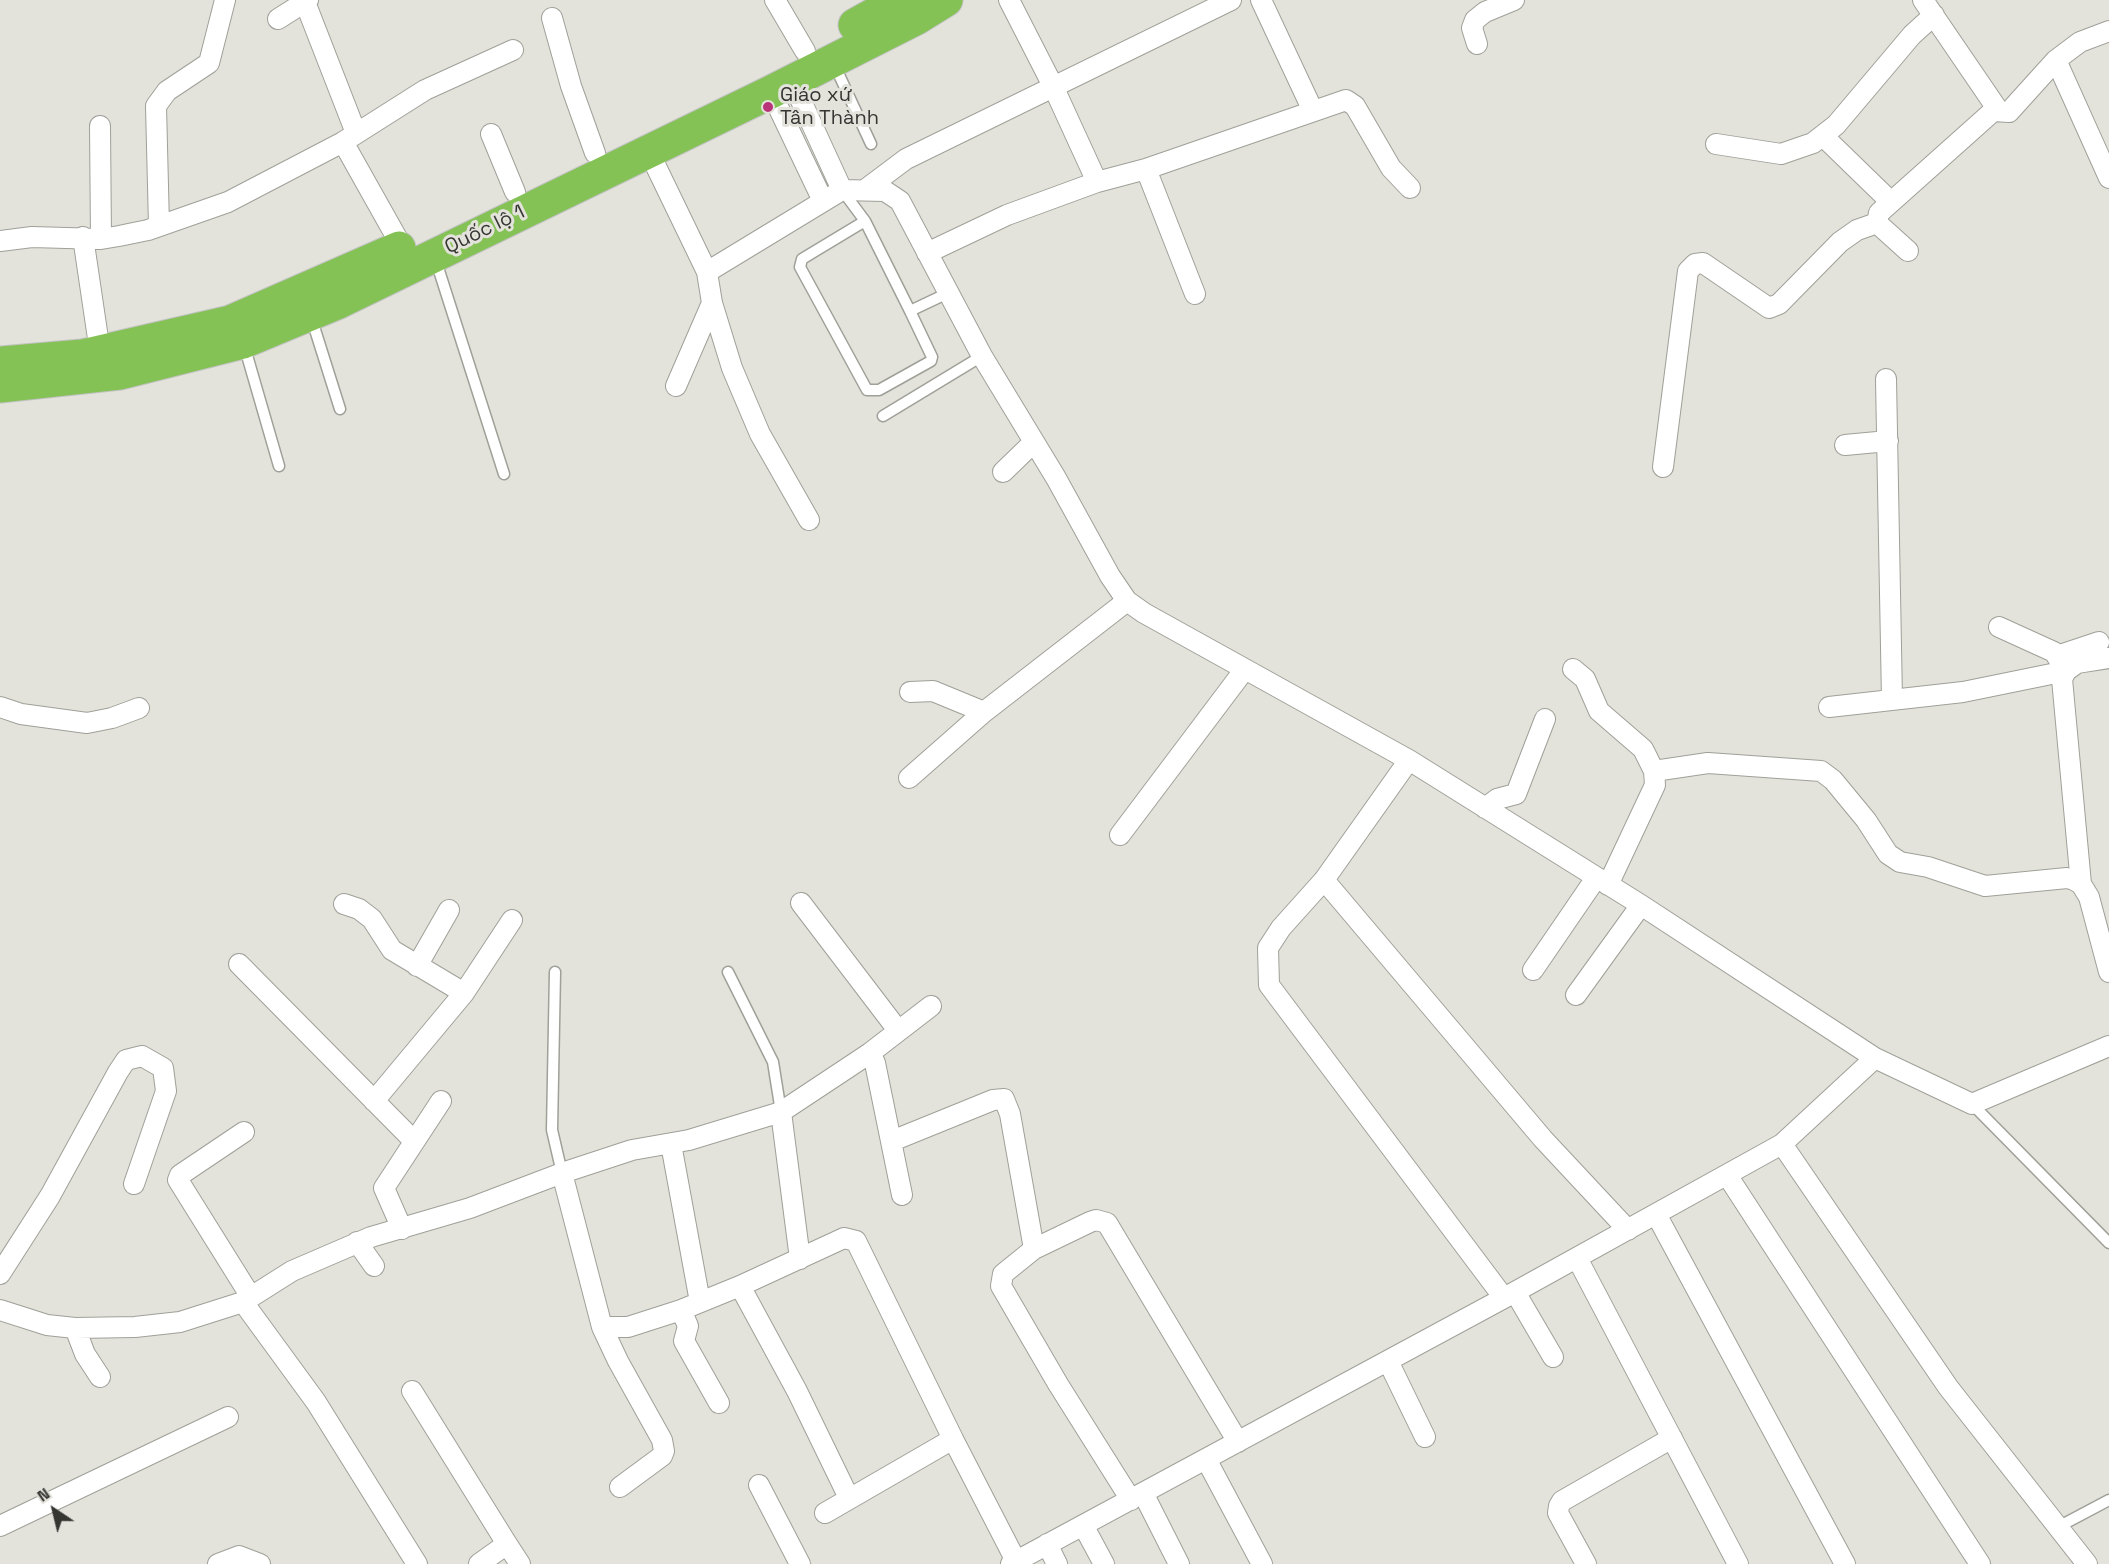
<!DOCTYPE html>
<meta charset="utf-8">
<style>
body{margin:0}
#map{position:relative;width:2109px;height:1564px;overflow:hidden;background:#e3e3dc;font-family:"Space Grotesk",sans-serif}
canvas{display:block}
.north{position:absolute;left:24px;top:1480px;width:60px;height:60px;-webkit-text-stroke:4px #e3e3dc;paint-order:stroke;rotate:325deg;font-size:16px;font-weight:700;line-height:24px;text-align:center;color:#353532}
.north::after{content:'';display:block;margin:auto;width:21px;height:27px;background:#353532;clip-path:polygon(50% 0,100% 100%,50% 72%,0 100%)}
</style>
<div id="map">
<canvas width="2109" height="1564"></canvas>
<div class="north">N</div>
</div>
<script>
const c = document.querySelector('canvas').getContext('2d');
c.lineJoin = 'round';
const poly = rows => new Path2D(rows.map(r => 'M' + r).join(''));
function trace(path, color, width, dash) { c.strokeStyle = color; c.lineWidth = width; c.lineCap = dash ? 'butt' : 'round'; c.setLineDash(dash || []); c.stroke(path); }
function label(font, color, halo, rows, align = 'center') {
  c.font = font + ' "Space Grotesk",sans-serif'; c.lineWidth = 6; c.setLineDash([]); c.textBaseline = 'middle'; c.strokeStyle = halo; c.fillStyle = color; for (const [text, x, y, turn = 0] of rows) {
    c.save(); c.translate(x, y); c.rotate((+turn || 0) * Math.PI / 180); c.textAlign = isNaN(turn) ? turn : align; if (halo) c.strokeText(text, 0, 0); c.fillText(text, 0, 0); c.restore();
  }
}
const lane = poly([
 [834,64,871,144],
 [842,190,865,221,910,311,948,293],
 [865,221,802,259,800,267,867,390,879,390,931,361,932,357,910,311],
 [435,258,504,474],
 [311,317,340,409],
 [244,345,279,466],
 [883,416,982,356],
 [555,972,552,1130,562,1173],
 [728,972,773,1062,781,1112],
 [1972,1104,2109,1243],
 [2058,1527,2109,1500]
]);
const street = poly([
 [775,0,805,51],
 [1009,0,1053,86,1097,182],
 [1261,0,1313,111],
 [1923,0,1998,110],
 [305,2,356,133],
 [552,18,571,86,595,153],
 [278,19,308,0],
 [1477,44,1472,28,1475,20,1485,12,1514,0],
 [2056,60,2109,178],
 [771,92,823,201],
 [100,126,101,239],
 [491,134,515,192],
 [1823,136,1891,202],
 [343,142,402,247],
 [1716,144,1781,154,1813,143,1836,125,1912,35,1934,15],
 [648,150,707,272,712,303,676,386],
 [1146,169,1346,100,1355,106,1391,168,1410,188],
 [866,189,906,159,1231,0],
 [842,190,885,191,900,201,982,356,1056,478,1110,576,1127,601,1144,613,1409,760,1641,905,1875,1058,1972,1104,2109,1046],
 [159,226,156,106,167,91,209,63,225,0],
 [83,237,100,352],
 [0,241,32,237,101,239,119,236,148,230,228,202,343,142,425,90,513,50],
 [1908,251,1877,223,1879,213,1991,113,1994,111,2009,112,2056,60,2080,42,2109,31],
 [927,253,1007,215,1097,182,1146,169,1195,294],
 [707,272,842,190,792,81],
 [712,303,732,368,760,434,809,520],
 [1886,379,1892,700],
 [1845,445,1888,441],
 [1663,467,1688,271,1695,264,1703,263,1769,308,1779,304,1840,242,1857,230,1877,223],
 [1003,472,1034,442],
 [2057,656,2099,642],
 [1573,669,1585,679,1599,711,1643,749,1654,771,1655,785,1608,885],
 [910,692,933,691,984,712,1127,601],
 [0,707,21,714,87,723,112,718,139,708],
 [1829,707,1963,692,2066,671,2054,652,1999,627],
 [1409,760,1324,880,1281,928,1268,948,1269,985,1504,1298],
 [1654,771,1708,763,1821,771,1833,780,1866,820,1888,854,1900,862,1928,867,1985,886,2067,878,2074,880,2081,884,2089,897,2109,972],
 [909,778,984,712],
 [1485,808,1497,799,1516,794,1545,719],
 [1120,835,1245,669],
 [1324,880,1543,1139,1628,1230],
 [2081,884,2062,679,2066,671,2077,663,2109,658],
 [801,903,897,1029],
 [344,904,359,909,372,919,392,950,464,993],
 [239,964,414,1141],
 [417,966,449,910],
 [1533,970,1596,878],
 [1576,995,1641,905],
 [870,1053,875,1063,902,1195],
 [374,1101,464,993,512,920],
 [781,1112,800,1259],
 [244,1132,180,1175,178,1180,251,1297],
 [892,1141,993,1100,1004,1099,1010,1114,1034,1249],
 [671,1144,700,1302],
 [1782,1144,1948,1387,2087,1564],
 [562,1173,602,1327,628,1327,681,1310,740,1286,844,1238,856,1241,953,1439,825,1513],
 [1727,1175,1980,1564],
 [1656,1214,1845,1564],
 [402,1229,384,1188,441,1101],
 [357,1242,374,1266],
 [1577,1258,1738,1564],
 [0,1274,50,1196,118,1072,126,1060,142,1056,163,1068,166,1091,134,1184],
 [740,1286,797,1391,849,1498],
 [1515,1292,1553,1357],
 [0,1310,47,1325,75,1328,135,1327,180,1322,243,1302],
 [681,1310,688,1326,684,1341,719,1403],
 [602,1327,618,1361,662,1440,664,1451,662,1456,620,1487],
 [75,1328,85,1354,100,1377],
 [1388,1361,1425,1437],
 [412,1391,507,1544,479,1564],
 [953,1439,1016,1561],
 [1206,1459,1262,1564],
 [759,1485,800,1564],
 [1143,1493,1179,1564],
 [1131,1500,1058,1384,1001,1286,1003,1274,1034,1249,1090,1222,1096,1220,1107,1223,1238,1442],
 [1083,1525,1104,1564],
 [0,1526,228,1417],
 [507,1544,520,1564],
 [1047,1544,1057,1564],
 [218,1564,239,1556,260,1564],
 [417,1564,316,1402,243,1302,292,1271,371,1237,470,1208,562,1173,632,1150,689,1140,781,1112,870,1053,931,1006],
 [1011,1564,1504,1298,1782,1144,1875,1058],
 [1586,1564,1558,1513,1559,1506,1562,1501,1672,1438]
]);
const highway = poly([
 [855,25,900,0],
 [0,363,82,356,230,322,399,248],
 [0,386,120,373,243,342,339,302,771,92,917,18,946,0]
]);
const markers = [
 [768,107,6,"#b83378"]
];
const poiNames = [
 ["Giáo xứ",780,96],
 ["Tân Thành",780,119]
];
const streetNames = [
 ["Quốc lộ 1",485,230,-26]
];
trace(lane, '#9fa098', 13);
trace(street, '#9fa098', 22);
trace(highway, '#c2c2c2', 35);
trace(lane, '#fff', 10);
trace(street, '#fff', 20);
trace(highway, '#85c255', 33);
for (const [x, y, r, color] of markers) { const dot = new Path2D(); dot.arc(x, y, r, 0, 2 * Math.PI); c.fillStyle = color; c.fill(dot); trace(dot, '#e3e3dc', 2); }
label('20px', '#353532', '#e3e3dc', poiNames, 'left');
label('20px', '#353532', '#e3e3dc', streetNames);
</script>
